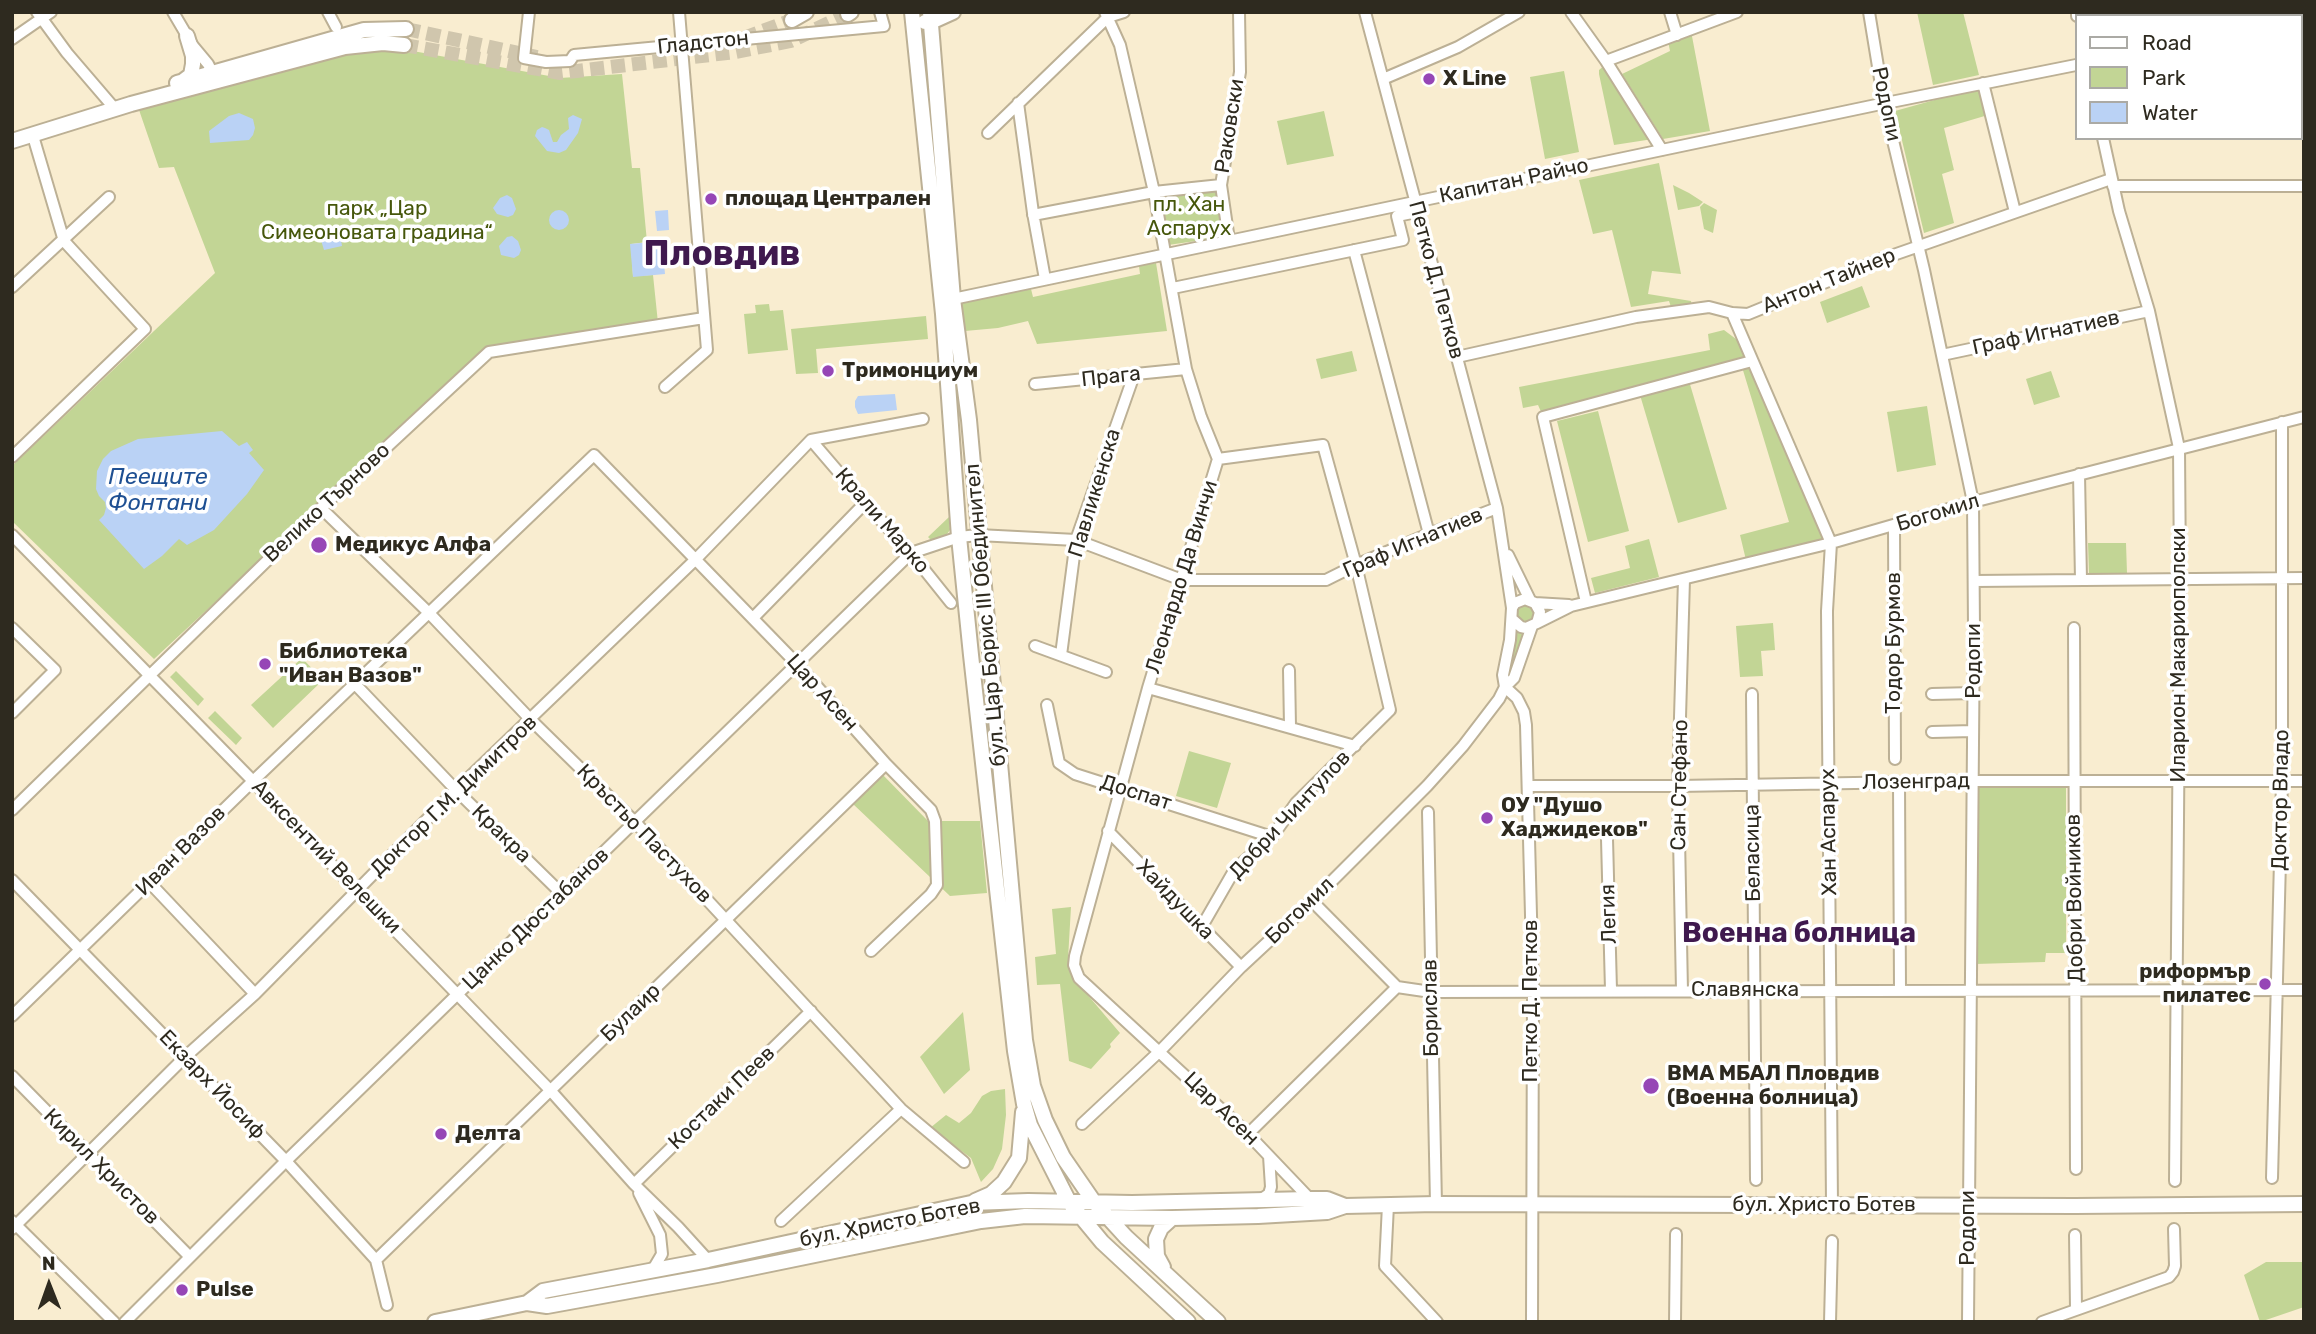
<!DOCTYPE html>
<meta charset="utf-8">
<style>
body{margin:0}
#map{position:relative;width:2316px;height:1334px;overflow:hidden;background:#f9edd0;font-family:Rubik,sans-serif}
canvas{display:block}
.frame{position:absolute;inset:0;border:14px solid #2e2a1f;pointer-events:none}
.legend{position:absolute;left:2075px;top:14px;width:228px;height:126px;box-sizing:border-box;background:#fff;border:2px solid #abaaa5;margin:0;padding:9px 12px;list-style:none;font-size:21px;color:#2e2a1f}
.legend li{display:flex;align-items:center;gap:14px;height:35px}
.legend b{width:35px;border:2px solid #abaaa5}
.north{position:absolute;left:14px;top:1250px;width:70px;height:70px;-webkit-text-stroke:5px #fff;paint-order:stroke;rotate:359deg;font-size:19px;font-weight:700;line-height:28px;text-align:center;color:#2e2a1f}
.north::after{content:'';display:block;margin:auto;width:24px;height:32px;background:#2e2a1f;clip-path:polygon(50% 0,100% 100%,50% 72%,0 100%)}
</style>
<div id="map">
<canvas width="2316" height="1334"></canvas>
<div class="frame"></div>
<ul class="legend">
<li><b style="height:9px;background:#fff"></b>Road</li>
<li><b style="height:19px;background:#c2d595"></b>Park</li>
<li><b style="height:19px;background:#bad2f5"></b>Water</li>
</ul>
<div class="north">N</div>
</div>
<script>
const c = document.querySelector('canvas').getContext('2d');
c.lineJoin = 'round';
function paint(path, color) { c.fillStyle = color; c.fill(path, 'evenodd'); }
const poly = rows => new Path2D(rows.map(r => 'M' + r).join(''));
function trace(path, color, width, dash) { c.strokeStyle = color; c.lineWidth = width; c.lineCap = dash ? 'butt' : 'round'; c.setLineDash(dash || []); c.stroke(path); }
function label(font, color, halo, rows, align = 'center') {
  c.font = font + ' Rubik,sans-serif'; c.lineWidth = 7; c.setLineDash([]); c.textBaseline = 'middle'; c.strokeStyle = halo; c.fillStyle = color; for (const [text, x, y, turn = 0] of rows) {
    c.save(); c.translate(x, y); c.rotate((+turn || 0) * Math.PI / 180); c.textAlign = isNaN(turn) ? turn : align; if (halo) c.strokeText(text, 0, 0); c.fillText(text, 0, 0); c.restore();
  }
}
const green = poly([
 [1917,12,1963,12,1979,75,1933,85],
 [1691,31,1710,131,1663,139,1622,74,1670,51,1668,41],
 [367,49,402,49,560,78,622,74,632,168,640,168,647,242,631,244,633,276,653,275,658,323,488,349,154,659,12,521,12,466,215,273,174,167,159,168,138,107,252,76],
 [1606,64,1653,139,1614,145,1599,74,1599,70],
 [1564,71,1579,152,1545,159,1530,77],
 [1981,87,1988,115,1944,128,1954,170,1942,174,1954,223,1924,233,1895,111],
 [1324,111,1334,156,1287,165,1277,121],
 [1659,163,1681,274,1652,271,1648,294,1691,301,1692,307,1672,310,1669,301,1631,307,1612,230,1593,234,1579,180],
 [1673,185,1689,193,1703,202,1699,206,1678,210],
 [1217,188,1224,237,1168,245,1161,196],
 [1704,203,1717,210,1713,233,1704,229,1700,207],
 [1156,263,1167,331,1037,344,1028,321,998,328,965,331,961,303,1031,289,1033,297,1140,274,1139,266],
 [1862,286,1870,307,1827,323,1820,302],
 [769,304,770,311,783,310,788,350,748,354,744,314,756,313,755,305],
 [926,316,928,339,816,349,818,373,796,374,791,329],
 [1724,330,1740,342,1746,357,1543,416,1538,405,1523,408,1519,387,1710,350,1708,334],
 [1352,351,1357,371,1321,379,1316,359],
 [1748,365,1824,539,1746,560,1740,535,1789,522,1742,367],
 [2051,371,2060,397,2034,405,2026,379],
 [1689,381,1727,509,1678,523,1640,395],
 [1927,406,1936,465,1897,472,1887,412],
 [1598,411,1629,531,1588,542,1557,421],
 [949,517,950,530,947,534,931,540,928,537],
 [1649,539,1659,577,1595,593,1591,578,1630,568,1625,546],
 [2088,543,2126,543,2127,573,2089,574],
 [1530,603,1537,613,1531,624,1517,621,1515,609,1518,605],
 [1773,623,1775,650,1761,651,1763,676,1740,677,1736,626],
 [1515,626,1529,630,1511,676,1507,681],
 [302,658,323,680,273,728,251,705],
 [176,671,204,699,198,706,170,677],
 [215,711,242,738,236,745,208,718],
 [1189,751,1231,763,1217,808,1176,796],
 [882,774,928,821,980,821,987,893,950,896,853,804],
 [2066,786,2066,953,2046,953,2045,962,1975,964,1976,788],
 [1071,907,1068,959,1075,980,1120,1033,1110,1044,1111,1047,1091,1069,1069,1061,1060,984,1037,985,1035,957,1056,954,1052,909],
 [963,1012,970,1070,944,1094,920,1057],
 [1005,1089,1006,1115,1002,1149,993,1169,981,1182,971,1158,930,1128,946,1115,959,1123,971,1113,982,1096,991,1091],
 [2266,1262,2304,1262,2304,1307,2260,1322,2244,1275]
]);
const water = poly([
 [239,113,253,119,255,128,253,135,249,140,210,143,209,131,229,116],
 [573,115,582,119,578,133,566,150,559,153,547,151,535,136,537,130,542,127,545,128,549,130,553,142,557,142,561,135,569,129,568,118],
 [507,195,512,198,516,209,513,215,508,217,497,214,493,208,500,198],
 [668,210,669,230,657,231,655,211],
 '549 220a10 10 0 1 1 20 0a10 10 0 1 1-20 0Z',
 [340,233,342,246,324,250,320,237],
 [512,236,518,241,521,250,519,255,514,258,501,255,499,246,507,237],
 [662,241,665,274,633,277,630,244],
 [895,394,897,410,858,414,855,407,855,401,858,396],
 [222,431,239,446,247,442,253,450,249,453,264,470,247,494,214,530,187,545,179,539,162,556,144,569,99,520,104,515,106,508,105,502,99,496,96,489,97,471,103,459,111,451,138,439]
]);
const majorTunnel = poly([
 [406,29,537,57],
 [744,38,792,20],
 [404,45,560,73,735,52,791,41,848,14]
]);
const minor = poly([
 [37,12,67,53,115,109],
 [173,12,193,46,208,64,212,72,211,77],
 [328,12,336,27],
 [529,12,524,58,546,62,570,61,574,55,884,26,880,12],
 [1105,12,1120,45,1154,192,1186,369,1201,417,1218,459,1148,688,1075,956,1074,965,1079,978,1248,1134,1310,1199],
 [1365,12,1497,508,1512,608,1510,640,1503,675,1505,687],
 [1571,12,1606,61,1662,150],
 [1670,12,1677,35],
 [1869,12,1884,103,1924,270,1973,502,1974,628,1968,1322],
 [2077,12,2077,16],
 [12,39,51,12],
 [1606,61,1737,12],
 [1383,79,1458,47,1519,12],
 [1983,83,2015,212],
 [1018,103,1033,213,1045,279],
 [988,133,1108,17,1124,12],
 [2103,138,2119,211,2149,311,2179,448,2180,579,2175,1181],
 [2113,186,2304,186],
 [1033,215,1154,192,1221,185],
 [1229,240,1221,185,1240,72,1239,12],
 [1354,250,1429,534],
 [12,287,109,197],
 [1173,288,1403,240,1397,216,1417,212],
 [953,299,1876,105,2076,65],
 [1732,313,1831,543,1827,611,1832,1204],
 [1942,355,2149,311],
 [1457,357,1636,317,1709,307,1732,313,1748,314,1882,259,2111,179],
 [1035,384,1186,369],
 [665,387,707,350,679,12],
 [811,440,865,503,911,553,951,603],
 [12,457,145,329,64,241,33,136],
 [2079,474,2081,580],
 [321,508,429,613,531,720,635,822,901,1109,964,1162],
 [1894,526,1895,759],
 [12,535,253,781,357,891,550,1090,634,1184,678,1227,708,1260],
 [1508,555,1530,600],
 [1974,581,2304,578],
 [1586,602,1543,417,1752,361],
 [1535,603,1569,605],
 [1512,608,1515,603,1525,599,1535,603,1540,612,1537,623,1526,628,1521,627,1512,619],
 [753,618,865,503],
 [1537,623,1571,606,1831,543,1973,502,2304,417],
 [12,628,55,670,12,713],
 [2074,628,2076,1169],
 [1035,646,1106,672],
 [1061,655,1076,540,1134,375],
 [1289,670,1290,726],
 [355,684,456,790,561,893],
 [1505,687,1517,698,1524,712,1526,725,1533,991,1532,1322],
 [1148,688,1355,746],
 [1752,694,1756,1180],
 [1932,694,1974,693],
 [1047,705,1059,763,1075,774,1272,837],
 [1932,732,1973,731],
 [1899,782,1900,990],
 [1528,786,1678,786,1972,781,2304,781],
 [12,810,321,508,489,352,704,318],
 [1428,812,1436,1204],
 [1108,831,1241,967],
 [1607,839,1611,990],
 [12,880,286,1161,376,1260,387,1305],
 [150,883,255,994],
 [1312,901,1397,987],
 [1201,928,1235,869,1272,837,1296,803,1390,710,1356,565,1323,445,1218,459],
 [1397,987,1431,992,2304,990],
 [1682,991,1678,786,1684,579],
 [12,1016,253,781,594,455,797,664,886,764,931,810,935,821,937,885,931,894,871,951],
 [12,1076,190,1257],
 [1082,1124,1160,1051,1241,967,1312,901,1427,786,1463,746,1499,699,1505,687,1514,678,1532,626],
 [1248,1134,1397,987],
 [2272,1178,2282,781,2282,422],
 [634,1184,811,1011],
 [639,1193,660,1235,662,1254,652,1271],
 [1260,1200,1269,1194,1271,1187,1269,1156],
 [1388,1205,1385,1266,1437,1322],
 [12,1221,114,1322],
 [781,1221,901,1109],
 [12,1229,185,1057,255,994,456,790,695,560,811,440,923,419],
 [2075,1235,2076,1309],
 [376,1260,886,764],
 [125,1322,286,1161,911,553,959,537,978,535,1076,540,1182,580,1326,580,1356,565,1429,534,1497,508],
 [1675,1322,1676,1234],
 [1830,1322,1832,1241],
 [2042,1322,2169,1277,2173,1272,2175,1266,2174,1229]
]);
const major = poly([
 [912,12,943,314,959,537,971,655,1015,1051,1024,1104,1030,1125,1069,1202,1102,1242,1188,1322],
 [930,12,953,299,969,420,1025,1040,1033,1086,1045,1120,1063,1157,1094,1202,1126,1237,1218,1322],
 [848,14,851,12],
 [792,20,806,12],
 [925,22,931,22,953,12],
 [183,81,191,75,193,64,193,56,187,36],
 [177,83,364,30,406,29],
 [12,141,131,104,345,47,383,43,404,45],
 [975,1201,991,1194,1004,1182,1019,1158,1023,1112],
 [1163,1267,1157,1256,1156,1239,1161,1228,1172,1218],
 [527,1303,543,1291,708,1260,971,1203,1028,1201,1132,1203,1310,1199,1327,1199,1345,1206],
 [435,1322,527,1303,547,1306,717,1275,981,1221,1025,1216,1172,1218,1258,1216,1327,1212,1345,1206,1436,1204,2075,1206,2304,1204]
]);
const markers = [
 [1429,79,7,"#9646b6"],
 [711,199,7,"#9646b6"],
 [828,371,7,"#9646b6"],
 [319,545,9,"#9646b6"],
 [265,664,7,"#9646b6"],
 [1487,818,7,"#9646b6"],
 [2265,984,7,"#9646b6"],
 [1651,1086,9,"#9646b6"],
 [441,1134,7,"#9646b6"],
 [182,1290,7,"#9646b6"]
];
const streetNames = [
 ["Гладстон",703,43,-6],
 ["Родопи",1886,104,78],
 ["Раковски",1230,126,-81],
 ["Капитан Райчо",1514,181,-12],
 ["Петко Д. Петков",1436,280,75],
 ["Антон Тайнер",1829,281,-22],
 ["Граф Игнатиев",2046,333,-12],
 ["Прага",1111,377,-6],
 ["Павликенска",1095,493,-73],
 ["Велико Търново",327,503,-43],
 ["Богомил",1938,513,-17],
 ["Крали Марко",882,521,49],
 ["Граф Игнатиев",1413,543,-23],
 ["Леонардо Да Винчи",1182,577,-73],
 ["бул. Цар Борис III Обединител",986,615,-95],
 ["Тодор Бурмов",1894,643,-90],
 ["Иларион Макариополски",2179,655,-90],
 ["Родопи",1974,661,-90],
 ["Цар Асен",822,693,48],
 ["Лозенград",1916,782,-1],
 ["Сан Стефано",1680,785,-89],
 ["Доспат",1136,793,18],
 ["Доктор Г.М. Димитров",454,796,-44],
 ["Доктор Владо",2281,800,-89],
 ["Добри Чинтулов",1290,815,-47],
 ["Хан Аспарух",1829,832,-91],
 ["Кракра",501,834,44],
 ["Кръстьо Пастухов",644,834,46],
 ["Иван Вазов",181,851,-45],
 ["Беласица",1753,853,-91],
 ["Авксентий Велешки",326,857,46],
 ["Добри Войников",2075,898,-91],
 ["Хайдушка",1175,900,46],
 ["Богомил",1300,911,-44],
 ["Легия",1609,914,-92],
 ["Цанко Дюстабанов",536,919,-44],
 ["Славянска",1745,990],
 ["Петко Д. Петков",1531,1001,-90],
 ["Борислав",1431,1008,-91],
 ["Булаир",631,1013,-44],
 ["Екзарх Йосиф",212,1085,46],
 ["Костаки Пеев",722,1098,-44],
 ["Цар Асен",1221,1109,44],
 ["Кирил Христов",101,1167,45],
 ["бул. Христо Ботев",1824,1205],
 ["бул. Христо Ботев",890,1223,-11],
 ["Родопи",1968,1228,-90]
];
const poiNames = [
 ["X Line",1443,79],
 ["площад Централен",725,199],
 ["Тримонциум",842,371],
 ["Медикус Алфа",335,545],
 ["Библиотека",279,652],
 ["\"Иван Вазов\"",279,676],
 ["ОУ \"Душо",1501,806],
 ["Хаджидеков\"",1501,830],
 ["риформър",2251,972,"right"],
 ["пилатес",2251,996,"right"],
 ["ВМА МБАЛ Пловдив",1667,1074],
 ["(Военна болница)",1667,1098],
 ["Делта",455,1134],
 ["Pulse",196,1290]
];
const parkNames = [
 ["пл. Хан",1189,205],
 ["Аспарух",1189,229],
 ["парк „Цар",377,209],
 ["Симеоновата градина“",377,233]
];
const waterNames = [
 ["Пеещите",158,477],
 ["Фонтани",158,503]
];
const districtNames = [
 ["Военна болница",1799,934]
];
const townNames = [
 ["Пловдив",722,255]
];
paint(green, '#c2d595');
paint(water, '#bad2f5');
trace(majorTunnel, '#d0c6ad', 14, [14, 7]);
trace(minor, '#bcb095', 14);
trace(major, '#bcb095', 18);
trace(minor, '#fff', 10);
trace(major, '#fff', 14);
for (const [x, y, r, color] of markers) { const dot = new Path2D(); dot.arc(x, y, r, 0, 2 * Math.PI); c.fillStyle = color; c.fill(dot); trace(dot, '#fff', 2.5); }
label('21px', '#2e2a1f', '#fff', streetNames);
label('bold 21px', '#2e2a1f', '#fff', poiNames, 'left');
label('21px', '#46570b', '#fff', parkNames);
label('italic 23px', '#1e4f92', '#fff', waterNames);
label('bold 28px', '#3f194e', '#fff', districtNames);
label('bold 35px', '#3f194e', '#fff', townNames);
</script>
